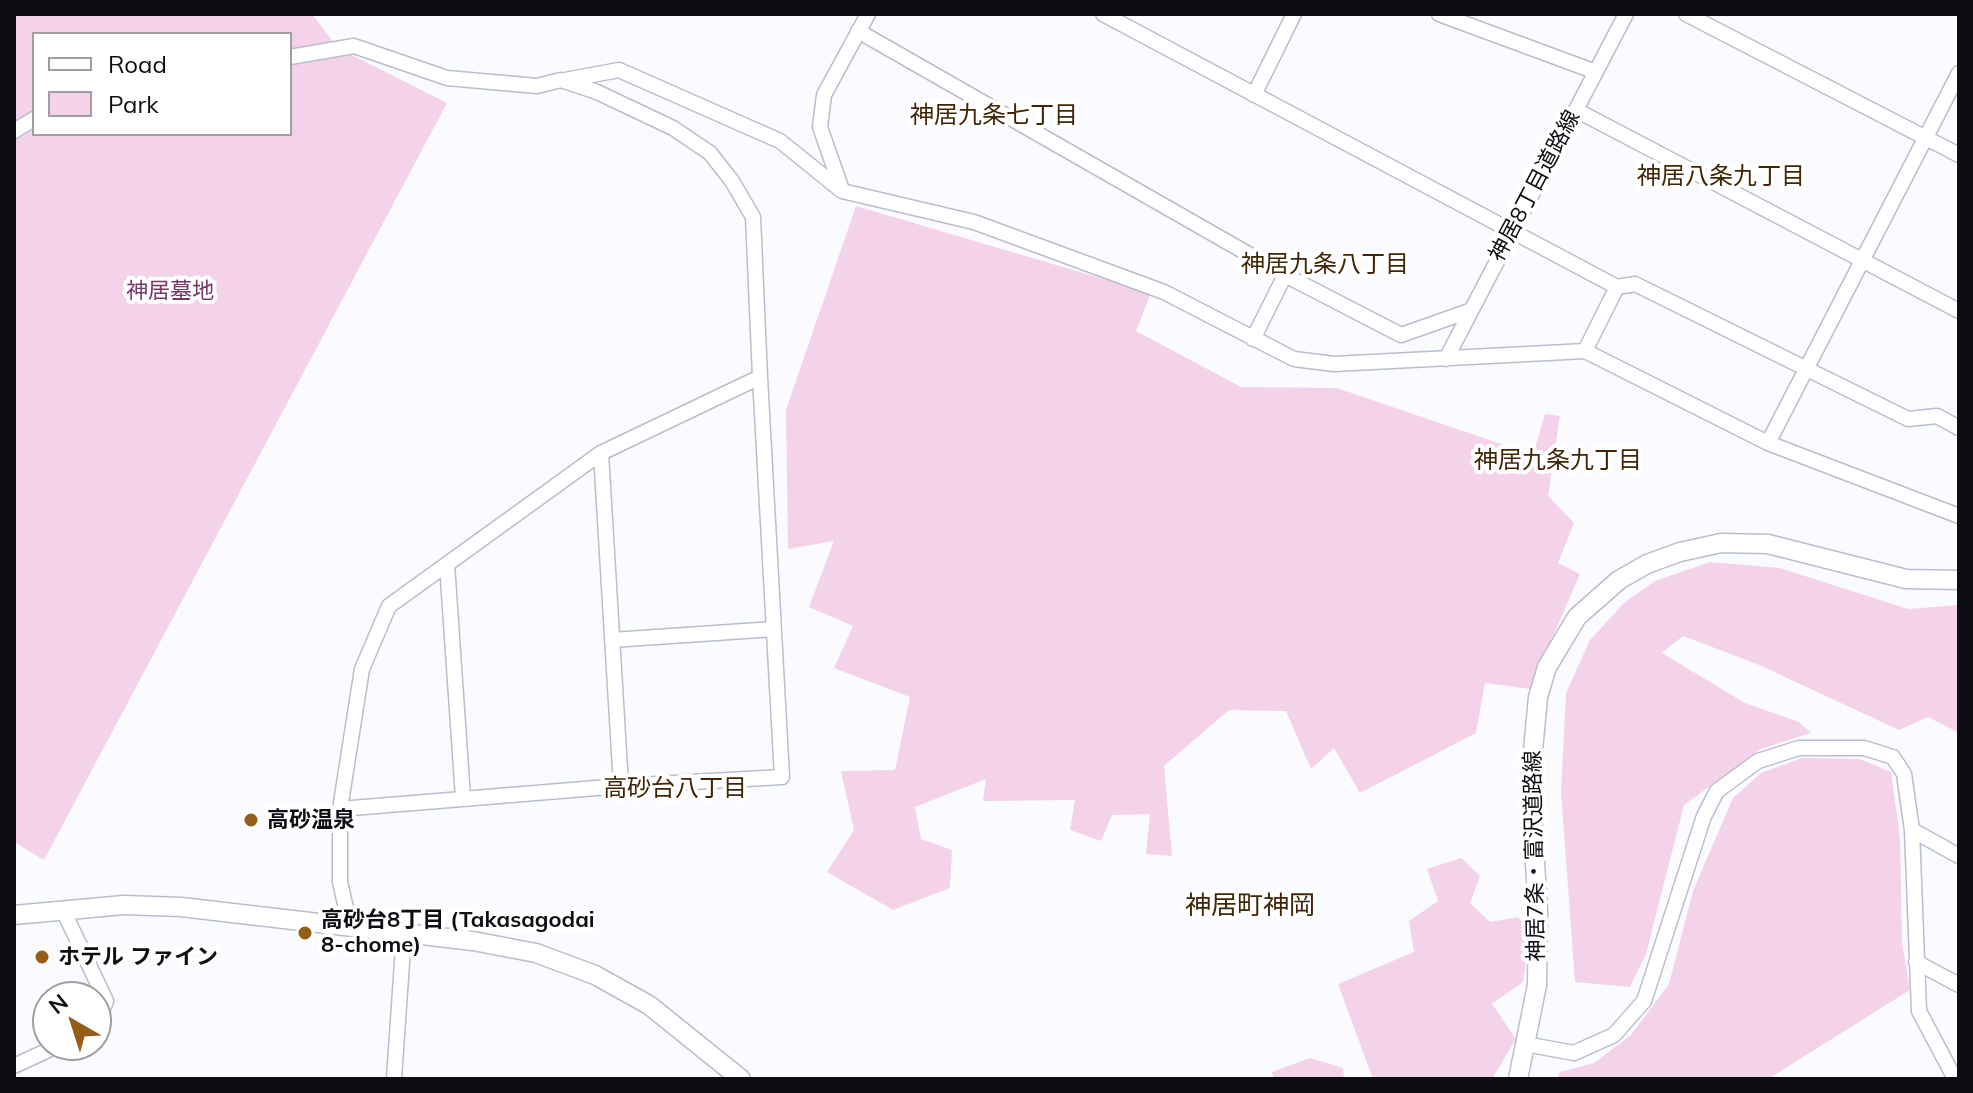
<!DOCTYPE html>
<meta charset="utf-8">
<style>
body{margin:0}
#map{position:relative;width:1973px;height:1093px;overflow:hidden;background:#fafbfe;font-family:Mulish,sans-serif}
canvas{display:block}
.frame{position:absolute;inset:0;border:16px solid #0d0e13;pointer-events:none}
.legend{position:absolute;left:32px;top:32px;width:260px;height:104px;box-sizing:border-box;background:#fff;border:2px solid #9e9fa1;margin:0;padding:10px 14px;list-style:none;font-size:24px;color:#0d0e13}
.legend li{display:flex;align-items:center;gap:16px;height:40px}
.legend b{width:40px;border:2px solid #9e9fa1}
.north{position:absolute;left:32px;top:981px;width:80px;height:80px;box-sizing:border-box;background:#fff;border:2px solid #9e9fa1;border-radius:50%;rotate:321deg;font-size:22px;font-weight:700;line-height:32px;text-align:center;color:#0d0e13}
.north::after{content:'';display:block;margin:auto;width:28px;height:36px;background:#955d17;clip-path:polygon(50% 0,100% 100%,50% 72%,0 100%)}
</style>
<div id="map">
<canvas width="1973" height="1093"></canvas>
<div class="frame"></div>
<ul class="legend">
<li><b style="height:10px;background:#fff"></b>Road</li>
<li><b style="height:22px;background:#f3d2ea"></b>Park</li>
</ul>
<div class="north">N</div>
</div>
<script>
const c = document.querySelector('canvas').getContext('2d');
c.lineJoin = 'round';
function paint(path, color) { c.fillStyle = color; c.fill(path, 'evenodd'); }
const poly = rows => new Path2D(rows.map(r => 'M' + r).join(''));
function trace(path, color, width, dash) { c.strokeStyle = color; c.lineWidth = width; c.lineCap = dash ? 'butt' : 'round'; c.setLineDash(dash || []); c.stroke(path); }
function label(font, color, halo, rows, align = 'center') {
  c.font = font + ' Mulish,"Noto Sans JP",sans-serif'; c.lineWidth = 8; c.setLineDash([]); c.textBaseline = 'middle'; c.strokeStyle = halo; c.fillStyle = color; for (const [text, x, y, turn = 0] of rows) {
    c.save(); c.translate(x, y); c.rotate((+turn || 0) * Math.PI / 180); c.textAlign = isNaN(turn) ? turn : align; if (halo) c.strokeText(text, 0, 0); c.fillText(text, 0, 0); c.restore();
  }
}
const green = poly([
 [14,14,312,14,338,48,447,103,44,860,14,842],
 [34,34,290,34,290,134,34,134],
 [856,206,1151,293,1136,331,1241,387,1337,388,1533,455,1545,414,1560,416,1548,496,1574,523,1558,563,1580,574,1530,689,1485,683,1476,733,1360,793,1334,748,1311,769,1286,711,1229,710,1164,766,1172,856,1146,854,1150,814,1112,815,1101,841,1070,830,1075,800,983,801,986,779,915,807,921,839,952,850,950,888,893,910,827,872,854,830,841,771,895,770,910,697,834,668,853,626,809,607,834,541,788,549,786,410],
 [1710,562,1780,568,1908,609,1959,605,1959,733,1928,717,1899,730,1757,664,1683,636,1662,653,1745,703,1799,722,1811,733,1761,749,1684,805,1646,954,1630,987,1575,982,1561,792,1566,693,1590,640,1625,602,1655,581],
 [1802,758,1860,759,1891,772,1900,838,1902,943,1910,990,1768,1079,1557,1079,1560,1072,1594,1063,1631,1035,1669,984,1693,891,1733,798,1761,773],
 [1461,858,1480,876,1470,903,1490,922,1518,917,1531,933,1523,982,1492,1004,1516,1039,1493,1077,1510,1077,1509,1079,1373,1079,1338,984,1414,952,1409,921,1438,901,1427,869],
 [1310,1058,1343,1068,1344,1079,1274,1079,1272,1072]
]);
const minor = poly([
 [1103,14,1617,287,1585,351],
 [1439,14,1596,72],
 [1686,14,1959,155],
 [858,31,1285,275,1401,335,1469,311],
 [290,57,354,46,447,78,537,86,561,80,597,92,673,128,710,153,732,181,753,217,760,377,782,777,621,786,340,809],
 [565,80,619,70,780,141,842,191,974,222,1164,292,1294,359,1334,364,1585,351,1768,443,1959,516],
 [1254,95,1294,14],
 [1576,110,1959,311],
 [14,131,34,119],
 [842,190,820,127,824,95,868,14],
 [1617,287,1635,284,1908,419,1937,416,1959,428],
 [1253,339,1285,275],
 [1446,359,1626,14],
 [1768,443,1959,73],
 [601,453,621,786],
 [447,564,463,798],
 [612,640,774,629],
 [1912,830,1959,856],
 [63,910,106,1001,96,1028],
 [350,926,340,882,340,809,362,669,389,606,601,453,760,377],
 [1916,962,1959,985],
 [1525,1044,1574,1053,1614,1035,1644,1001,1704,816,1717,791,1758,761,1799,748,1864,748,1893,757,1904,774,1912,830,1919,1011,1955,1079],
 [14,1066,59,1045],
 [394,1079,404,933]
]);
const tertiary = poly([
 [14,915,124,905,181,907,473,941,536,953,595,975,649,1005,741,1079],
 [1518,1079,1537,985,1538,911,1530,783,1538,697,1547,667,1577,617,1619,580,1647,564,1680,552,1721,543,1768,544,1906,579,1959,580]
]);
const markers = [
 [251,820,8,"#955d17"],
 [305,933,8,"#955d17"],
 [42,957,8,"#955d17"]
];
const streetNames = [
 ["神居8丁目道路線",1535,186,-62],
 ["神居7条・富沢道路線",1535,856,-91]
];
const parkNames = [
 ["神居墓地",170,291]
];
const poiNames = [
 ["高砂温泉",267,820],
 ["高砂台8丁目 (Takasagodai",321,920],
 ["8-chome)",321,945],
 ["ホテル ファイン",58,957]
];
const neighbourhoodNames = [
 ["神居九条七丁目",994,116],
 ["神居八条九丁目",1721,177],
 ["神居九条八丁目",1325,265],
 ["神居九条九丁目",1558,461],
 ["高砂台八丁目",675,789]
];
const quarterNames = [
 ["神居町神岡",1250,906]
];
paint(green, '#f3d2ea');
trace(minor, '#b9bdcd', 17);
trace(tertiary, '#b9bdcd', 21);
trace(minor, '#fff', 14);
trace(tertiary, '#fff', 18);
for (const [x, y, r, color] of markers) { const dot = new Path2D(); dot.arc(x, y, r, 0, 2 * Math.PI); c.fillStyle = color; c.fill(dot); trace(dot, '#fff', 3); }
label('22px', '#0d0e13', '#fff', streetNames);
label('22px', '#76386a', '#fff', parkNames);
label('bold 22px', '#0d0e13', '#fff', poiNames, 'left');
label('24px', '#412606', '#fff', neighbourhoodNames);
label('26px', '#412606', '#fff', quarterNames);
</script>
